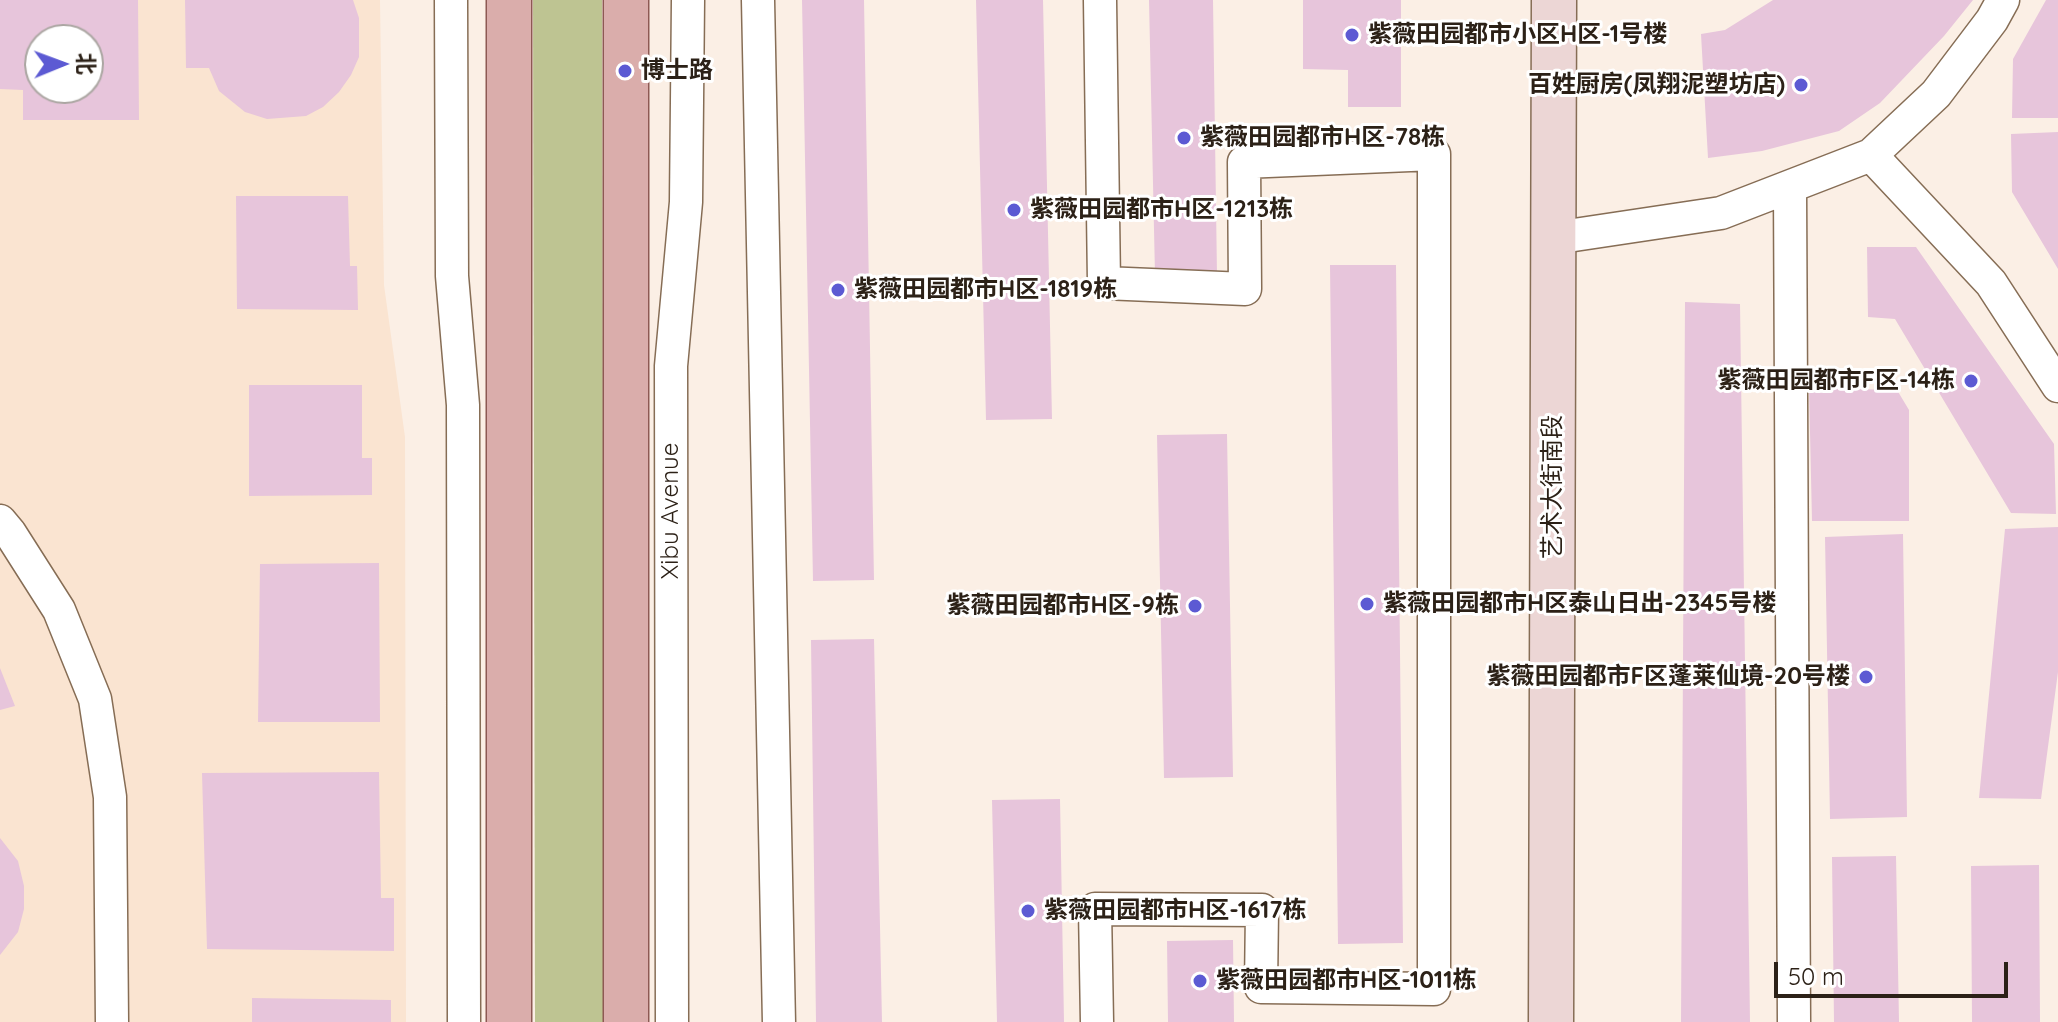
<!DOCTYPE html>
<meta charset="utf-8">
<style>
body{margin:0}
#map{position:relative;width:2058px;height:1022px;overflow:hidden;background:#fbefe5;font-family:Quicksand,"Noto Sans SC",sans-serif}
canvas{display:block}
.north{position:absolute;left:24px;top:24px;width:80px;height:80px;box-sizing:border-box;background:#fff;border:2px solid #aba6a2;border-radius:50%;rotate:89deg;font-size:22px;font-weight:700;line-height:32px;text-align:center;color:#2c2117}
.north::after{content:'';display:block;margin:auto;width:28px;height:36px;background:#5c5ad3;clip-path:polygon(50% 0,100% 100%,50% 72%,0 100%)}
.scale{position:absolute;left:1774px;top:962px;width:234px;height:36px;box-sizing:border-box;border:4px solid #2c2117;border-top:0;padding-left:10px;font-size:24px;line-height:28px;white-space:nowrap;color:#2c2117;-webkit-text-stroke:6px #fff;paint-order:stroke}
</style>
<div id="map">
<canvas width="2058" height="1022"></canvas>
<div class="north">北</div>
<div class="scale">50 m</div>
</div>
<script>
const c = document.querySelector('canvas').getContext('2d');
c.lineJoin = 'round';
function paint(path, color) { c.fillStyle = color; c.fill(path, 'evenodd'); }
const poly = rows => new Path2D(rows.map(r => 'M' + r).join(''));
function trace(path, color, width, dash) { c.strokeStyle = color; c.lineWidth = width; c.lineCap = dash ? 'butt' : 'round'; c.setLineDash(dash || []); c.stroke(path); }
function label(font, color, halo, rows, align = 'center') {
  c.font = font + ' Quicksand,"Noto Sans SC",sans-serif'; c.lineWidth = 6; c.setLineDash([]); c.textBaseline = 'middle'; c.strokeStyle = halo; c.fillStyle = color; for (const [text, x, y, turn = 0] of rows) {
    c.save(); c.translate(x, y); c.rotate((+turn || 0) * Math.PI / 180); c.textAlign = isNaN(turn) ? turn : align; if (halo) c.strokeText(text, 0, 0); c.fillText(text, 0, 0); c.restore();
  }
}
const built = poly([
 [0,0,380,0,384,285,405,437,406,1022,0,1022],
 [40,40,88,40,88,88,40,88]
]);
const green = poly([
 [533,0,602,0,604,1022,535,1022]
]);
const building = poly([
 [0,0,138,0,139,120,23,120,23,90,0,89],
 [40,40,88,40,88,88,40,88],
 [185,0,353,0,359,18,359,57,351,75,339,92,323,107,306,116,267,119,245,112,219,91,209,68,186,68],
 [802,0,864,0,874,580,813,581],
 [976,0,1043,0,1052,419,986,420],
 [1149,0,1213,0,1217,275,1155,275],
 [1303,0,1401,0,1401,107,1348,107,1348,70,1303,69],
 [1773,0,1973,0,1944,36,1880,103,1839,131,1762,151,1708,158,1701,34,1725,30],
 [2046,0,2058,0,2058,118,2012,118,2013,59],
 [2058,132,2058,269,2012,192,2011,134],
 [236,196,348,196,350,266,357,266,358,310,237,309],
 [1867,247,1916,247,2054,444,2056,514,2011,513,1895,319,1868,317],
 [1330,265,1396,265,1403,943,1338,944],
 [1685,302,1740,304,1750,1022,1681,1022],
 [249,385,362,385,362,458,372,458,372,495,249,496],
 [1809,388,1897,390,1909,410,1909,521,1812,521],
 [1227,434,1233,777,1164,778,1157,435],
 [2058,527,2058,672,2041,799,1979,798,2005,529],
 [1903,534,1907,817,1830,819,1825,537],
 [379,563,380,722,258,722,260,564],
 [874,639,882,1022,816,1022,811,640],
 [0,668,15,706,0,710],
 [379,772,381,898,394,898,394,951,207,949,202,773],
 [1060,799,1064,1022,997,1022,992,800],
 [0,838,18,861,24,886,24,909,18,932,0,955],
 [1896,856,1899,1022,1834,1022,1832,857],
 [2039,865,2040,1022,1972,1022,1971,866],
 [1233,940,1234,1022,1168,1022,1167,941],
 [252,998,391,1000,391,1022,252,1022]
]);
const street = poly([
 [451,0,452,276,463,405,464,1022],
 [758,0,779,1022],
 [1871,155,1991,283,2058,386],
 [1790,188,1794,1022],
 [1554,238,1721,213,1871,155,1936,94,1992,20,2003,0],
 [0,521,10,533,59,610,95,699,110,797,112,1022],
 [672,1022,671,366,686,202,688,0],
 [1097,1022,1095,909,1262,910,1261,987,1434,989,1434,154,1244,162,1245,289,1104,283,1100,0]
]);
const secondary = poly([
 [1551,1022,1554,0]
]);
const primary = poly([
 [509,0,509,1022],
 [626,1022,626,0]
]);
const markers = [
 [1352,35,8,"#5c5ad3"],
 [625,71,8,"#5c5ad3"],
 [1801,85,8,"#5c5ad3"],
 [1184,138,8,"#5c5ad3"],
 [1014,210,8,"#5c5ad3"],
 [838,290,8,"#5c5ad3"],
 [1971,381,8,"#5c5ad3"],
 [1367,604,8,"#5c5ad3"],
 [1195,606,8,"#5c5ad3"],
 [1866,677,8,"#5c5ad3"],
 [1028,911,8,"#5c5ad3"],
 [1200,981,8,"#5c5ad3"]
];
const poiNames = [
 ["紫薇田园都市小区H区-1号楼",1368,35],
 ["博士路",641,71],
 ["百姓厨房(凤翔泥塑坊店)",1785,85,"right"],
 ["紫薇田园都市H区-78栋",1200,138],
 ["紫薇田园都市H区-1213栋",1030,210],
 ["紫薇田园都市H区-1819栋",854,290],
 ["紫薇田园都市F区-14栋",1955,381,"right"],
 ["紫薇田园都市H区泰山日出-2345号楼",1383,604],
 ["紫薇田园都市H区-9栋",1179,606,"right"],
 ["紫薇田园都市F区蓬莱仙境-20号楼",1850,677,"right"],
 ["紫薇田园都市H区-1617栋",1044,911],
 ["紫薇田园都市H区-1011栋",1216,981]
];
const streetNames = [
 ["艺术大街南段",1553,487,-90],
 ["Xibu Avenue",671,511,-90]
];
paint(built, '#fae4d1');
paint(green, '#bec492');
paint(building, '#e7c5db');
trace(street, '#866d55', 35);
trace(secondary, '#866d55', 47);
trace(primary, '#8d5953', 47);
trace(street, '#fff', 32);
trace(secondary, '#ecd6d5', 44);
trace(primary, '#daadab', 44);
for (const [x, y, r, color] of markers) { const dot = new Path2D(); dot.arc(x, y, r, 0, 2 * Math.PI); c.fillStyle = color; c.fill(dot); trace(dot, '#fff', 3); }
label('bold 24px', '#2c2117', '#fff', poiNames, 'left');
label('24px', '#2c2117', '#fff', streetNames);
</script>
